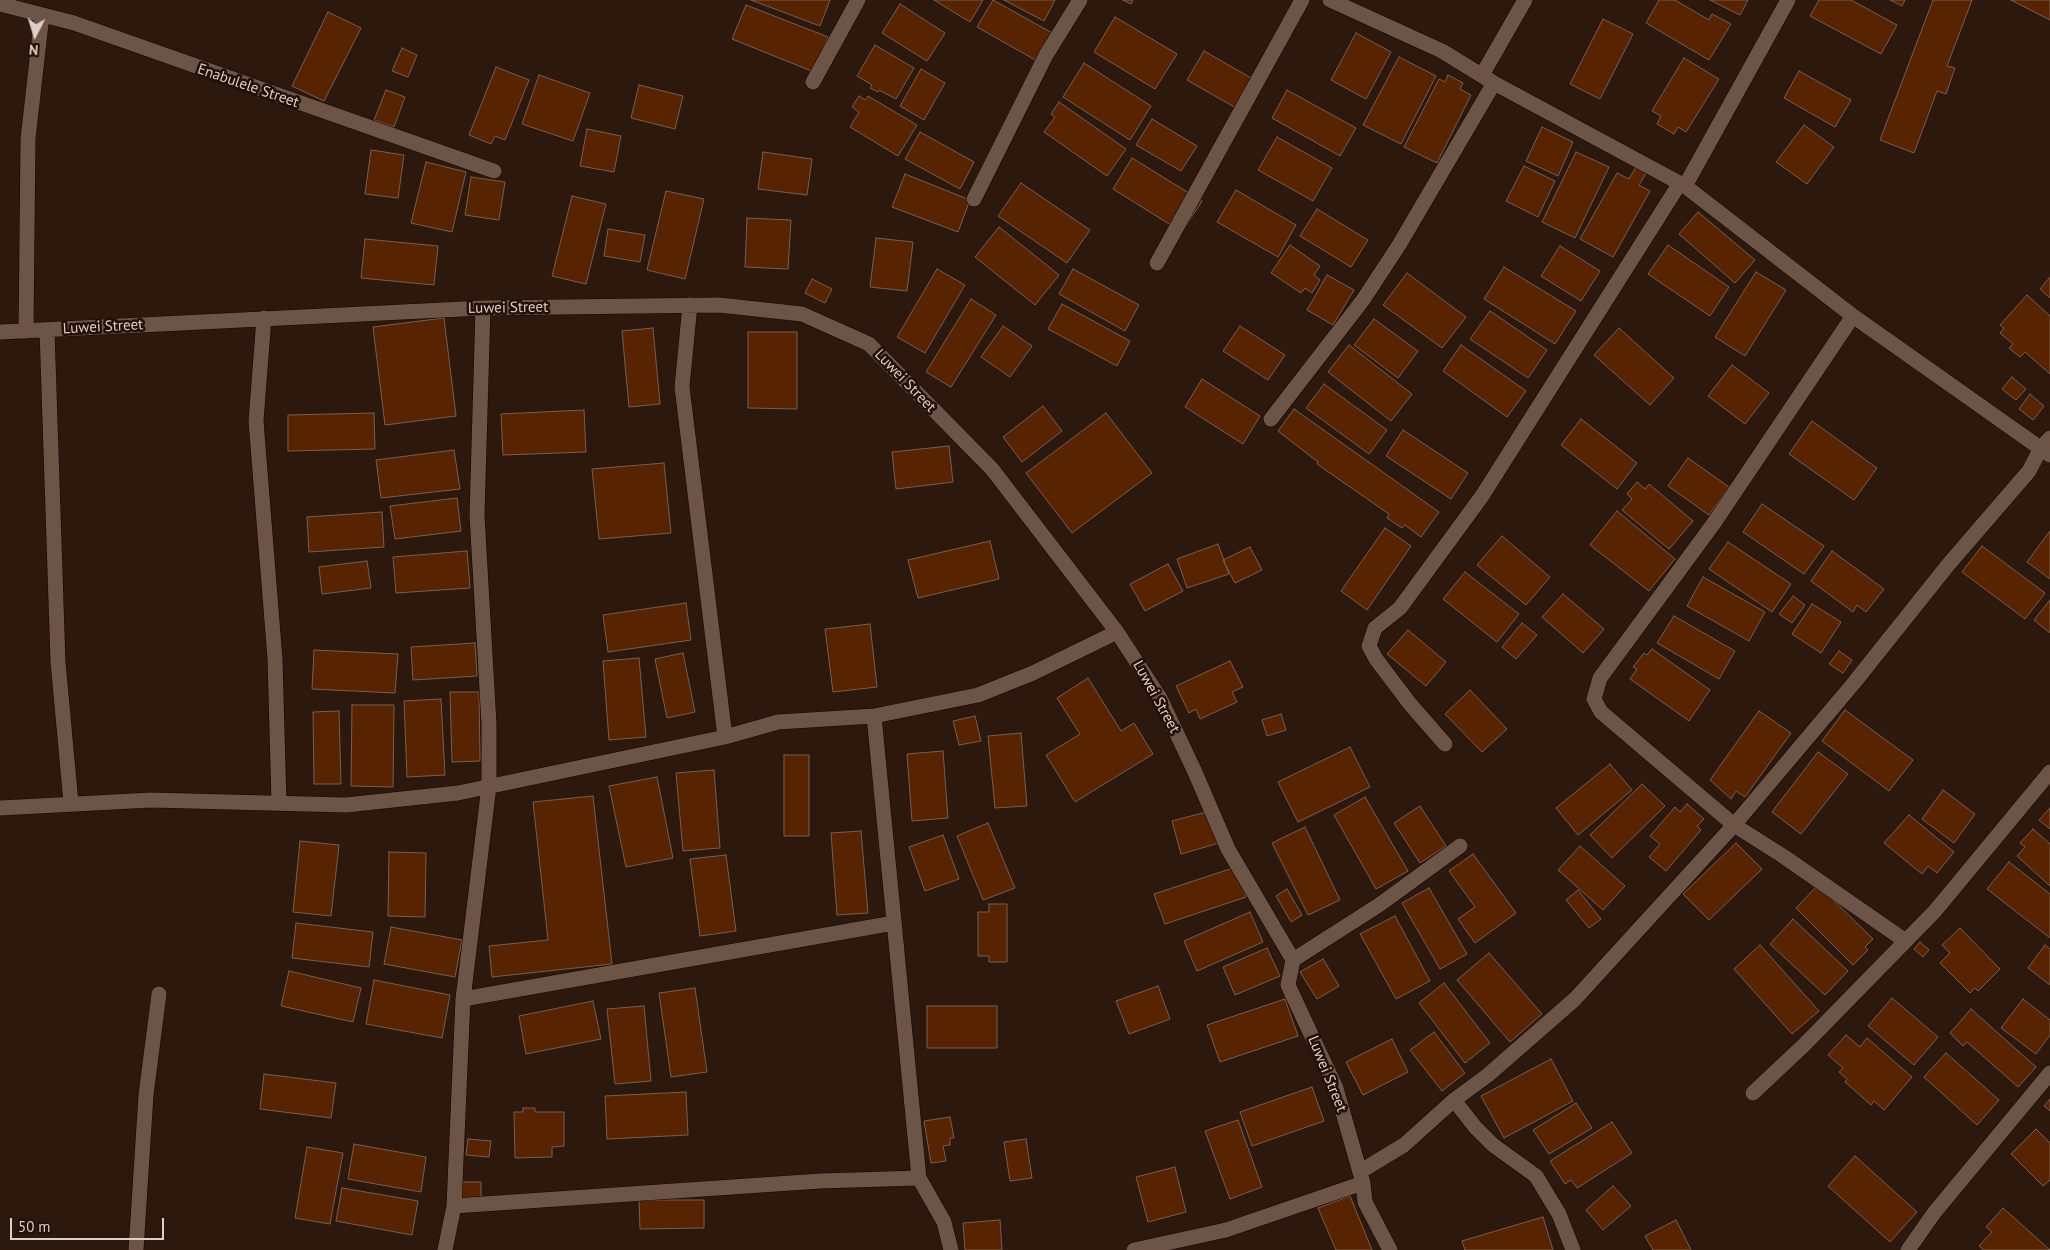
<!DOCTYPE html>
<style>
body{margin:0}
#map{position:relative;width:2050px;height:1250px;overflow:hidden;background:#2d180d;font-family:"PT Sans",sans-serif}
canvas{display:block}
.north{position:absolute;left:10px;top:10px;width:50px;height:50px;-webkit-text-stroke:4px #230f05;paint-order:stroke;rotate:185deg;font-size:14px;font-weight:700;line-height:20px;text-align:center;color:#ddcfc7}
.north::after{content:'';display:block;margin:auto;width:18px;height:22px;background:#ddcfc7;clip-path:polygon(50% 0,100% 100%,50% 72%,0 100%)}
.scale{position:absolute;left:10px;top:1218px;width:154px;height:22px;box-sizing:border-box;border:2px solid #ddcfc7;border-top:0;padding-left:6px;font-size:15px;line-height:18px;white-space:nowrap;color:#ddcfc7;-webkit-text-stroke:4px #230f05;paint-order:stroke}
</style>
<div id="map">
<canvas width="2050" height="1250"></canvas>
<div class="north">N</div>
<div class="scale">50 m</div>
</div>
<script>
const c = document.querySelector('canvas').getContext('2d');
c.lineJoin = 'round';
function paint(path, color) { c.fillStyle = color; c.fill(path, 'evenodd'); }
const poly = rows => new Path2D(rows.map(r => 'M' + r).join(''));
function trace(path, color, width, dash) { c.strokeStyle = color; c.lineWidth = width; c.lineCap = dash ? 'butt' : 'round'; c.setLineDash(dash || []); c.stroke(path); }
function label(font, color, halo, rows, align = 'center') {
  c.font = font + ' "PT Sans",sans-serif'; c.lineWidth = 5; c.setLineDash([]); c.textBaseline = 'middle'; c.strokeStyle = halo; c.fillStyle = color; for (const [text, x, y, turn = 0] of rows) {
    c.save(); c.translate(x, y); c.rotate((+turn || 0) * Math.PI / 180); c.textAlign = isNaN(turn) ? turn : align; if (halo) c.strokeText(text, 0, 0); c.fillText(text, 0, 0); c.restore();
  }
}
const building = poly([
 [751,0,830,0,820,26,751,0],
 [934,0,983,0,970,22,934,0],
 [993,0,1054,34,1037,61,977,27,993,0],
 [1004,0,1055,0,1044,21,1004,0],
 [1123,0,1133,0,1131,4,1123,0],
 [1659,0,1675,0,1709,20,1712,14,1731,24,1709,60,1646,23,1659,0],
 [1710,0,1748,0,1740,15,1710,0],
 [1819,0,1851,0,1897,25,1881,54,1810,16,1819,0],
 [1890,0,1905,0,1902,6,1890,0],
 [1933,0,1972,0,1947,66,1955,68,1946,94,1937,91,1914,153,1880,140,1933,0],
 [2011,0,2050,0,2050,20,2011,0],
 [900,4,945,33,927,61,882,33,900,4],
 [746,5,828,37,814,72,732,39,746,5],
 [328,12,361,28,324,101,292,86,328,12],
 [1115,17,1177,54,1155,89,1094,52,1115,17],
 [1603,19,1633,34,1600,99,1570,84,1603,19],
 [1356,33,1391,52,1366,99,1331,80,1356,33],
 [875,45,914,68,896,99,879,90,878,92,870,88,872,85,857,76,875,45],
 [402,48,417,55,408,77,392,71,402,48],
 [1204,51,1253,79,1236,108,1187,80,1204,51],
 [1399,57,1436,76,1401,144,1363,125,1399,57],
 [1684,58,1719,79,1686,132,1678,127,1674,134,1657,124,1661,116,1652,111,1684,58],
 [1084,63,1151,106,1130,140,1063,97,1084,63],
 [496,67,529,80,505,140,495,136,491,144,469,135,496,67],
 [921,69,945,83,924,120,900,106,921,69],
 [1799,71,1851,100,1835,127,1784,98,1799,71],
 [539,75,590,93,573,141,522,124,539,75],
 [1448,75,1463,83,1460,89,1471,95,1437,163,1404,147,1439,79,1445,82,1448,75],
 [639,85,683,96,675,129,631,118,639,85],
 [386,90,405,97,394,127,374,120,386,90],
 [1287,90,1356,128,1340,156,1272,118,1287,90],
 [859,96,865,100,868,96,917,125,898,156,850,127,859,112,852,107,859,96],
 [1059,102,1126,149,1107,176,1044,132,1055,117,1051,114,1059,102],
 [1152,119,1197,146,1181,171,1136,145,1152,119],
 [1804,125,1834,147,1807,184,1776,162,1804,125],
 [1542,127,1573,142,1558,176,1526,161,1542,127],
 [587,129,621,136,614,172,580,166,587,129],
 [920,132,974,162,960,189,905,159,920,132],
 [1277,137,1332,168,1313,201,1258,170,1277,137],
 [371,150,404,155,398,198,365,194,371,150],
 [763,152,812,159,807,195,758,189,763,152],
 [1576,152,1609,167,1575,238,1542,222,1576,152],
 [1132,158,1202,201,1182,232,1113,189,1132,158],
 [426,162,466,172,452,232,411,223,426,162],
 [1524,166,1555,181,1538,217,1506,201,1524,166],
 [1636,167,1646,173,1639,185,1650,191,1613,257,1580,239,1617,173,1629,179,1636,167],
 [905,174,970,200,958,232,892,207,905,174],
 [471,177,505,182,499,220,465,215,471,177],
 [1021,183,1090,230,1067,263,998,216,1021,183],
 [1236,190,1296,225,1278,257,1217,222,1236,190],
 [666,191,704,199,685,279,647,270,666,191],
 [572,196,606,204,586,284,552,276,572,196],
 [1317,209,1368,240,1351,267,1300,236,1317,209],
 [1698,212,1755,260,1735,283,1679,234,1698,212],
 [747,218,791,220,788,269,745,267,747,218],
 [999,227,1059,275,1035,305,975,257,999,227],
 [608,229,645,235,640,262,604,256,608,229],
 [876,238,913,242,907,291,870,287,876,238],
 [365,239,438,246,434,285,361,278,365,239],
 [1290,245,1320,266,1314,275,1320,280,1312,293,1305,288,1301,293,1271,273,1290,245],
 [1668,245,1729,287,1710,316,1648,274,1668,245],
 [1560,246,1600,271,1581,301,1541,276,1560,246],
 [1504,267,1576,311,1555,344,1484,299,1504,267],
 [937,269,965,285,925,353,897,337,937,269],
 [1073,269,1139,305,1125,331,1059,294,1073,269],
 [1756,272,1786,290,1745,356,1715,337,1756,272],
 [1407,273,1466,317,1442,348,1383,305,1407,273],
 [1327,275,1354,290,1333,325,1307,310,1327,275],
 [2050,277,2050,298,2040,289,2050,277],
 [812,279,832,289,825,303,805,293,812,279],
 [2027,295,2050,316,2050,374,2025,352,2020,357,2009,348,2013,344,2000,333,2004,328,2000,325,2027,295],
 [971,299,996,315,951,387,926,372,971,299],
 [1062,304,1130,341,1117,366,1048,329,1062,304],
 [1490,311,1547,350,1528,378,1470,339,1490,311],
 [444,318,456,416,385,425,373,327,444,318],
 [1374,319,1418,351,1398,378,1354,345,1374,319],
 [1003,326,1032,346,1010,377,981,357,1003,326],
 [1240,326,1285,355,1268,380,1223,351,1240,326],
 [653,328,660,404,629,407,622,331,653,328],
 [1619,328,1674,378,1650,405,1594,355,1619,328],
 [748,332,797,332,797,409,748,408,748,332],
 [1349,345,1412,394,1391,421,1328,372,1349,345],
 [1461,345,1526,391,1507,417,1443,371,1461,345],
 [1732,365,1769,393,1745,424,1708,396,1732,365],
 [2012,377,2026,389,2016,400,2002,389,2012,377],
 [1202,379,1260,416,1243,444,1185,407,1202,379],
 [1324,384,1387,430,1369,454,1306,408,1324,384],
 [2030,394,2044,406,2033,420,2019,409,2030,394],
 [1043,406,1062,431,1022,462,1003,437,1043,406],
 [1294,409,1439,512,1421,537,1405,525,1402,528,1387,518,1389,514,1317,464,1318,462,1278,431,1294,409],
 [584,410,586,452,503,455,501,414,584,410],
 [374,413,375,449,288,451,288,415,374,413],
 [1106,413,1152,473,1072,533,1026,473,1106,413],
 [1581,419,1637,463,1617,489,1561,445,1581,419],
 [1812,421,1877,468,1854,500,1789,454,1812,421],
 [1403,430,1468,473,1451,499,1386,456,1403,430],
 [949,446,953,482,896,489,892,452,949,446],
 [454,450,460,489,381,498,376,460,454,450],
 [1688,458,1729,487,1709,515,1668,486,1688,458],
 [664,463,671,533,599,539,592,469,664,463],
 [1637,482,1645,489,1649,484,1693,521,1669,549,1622,510,1632,499,1627,494,1637,482],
 [457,498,461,531,395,539,390,506,457,498],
 [1762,504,1824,546,1804,574,1743,532,1762,504],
 [1617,511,1675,559,1649,591,1590,545,1617,511],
 [382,512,384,547,309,552,307,517,382,512],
 [1385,528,1411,546,1367,610,1341,591,1385,528],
 [2050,531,2050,579,2027,562,2050,531],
 [1502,536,1550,577,1526,605,1477,565,1502,536],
 [990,541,999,579,918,598,908,560,990,541],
 [1728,542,1791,584,1772,612,1709,569,1728,542],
 [1218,544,1229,574,1187,588,1177,559,1218,544],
 [1982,546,2045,593,2025,619,1962,572,1982,546],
 [1250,547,1262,570,1235,583,1223,560,1250,547],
 [467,551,470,588,396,593,393,557,467,551],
 [1832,551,1884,589,1866,612,1857,605,1853,612,1811,581,1832,551],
 [367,561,371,588,322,594,319,567,367,561],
 [1168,564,1183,591,1145,611,1130,584,1168,564],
 [1465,572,1519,614,1497,642,1443,599,1465,572],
 [1703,577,1765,612,1749,641,1687,606,1703,577],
 [1563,594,1604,629,1583,653,1542,617,1563,594],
 [1793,596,1805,605,1792,623,1779,614,1793,596],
 [2050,600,2050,633,2034,620,2050,600],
 [686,603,691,640,608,652,603,615,686,603],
 [1812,604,1841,622,1821,653,1792,634,1812,604],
 [1674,616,1735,651,1719,679,1657,643,1674,616],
 [1522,623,1537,635,1516,659,1502,647,1522,623],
 [870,624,877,687,833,692,825,629,870,624],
 [1408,630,1446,662,1426,686,1387,654,1408,630],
 [475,643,477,676,413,680,411,647,475,643],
 [1652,649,1710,690,1689,721,1630,679,1637,669,1633,667,1644,653,1647,655,1652,649],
 [314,650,398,654,395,693,312,689,314,650],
 [1839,651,1852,660,1843,673,1829,664,1839,651],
 [683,653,695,712,667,718,655,659,683,653],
 [639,658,646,737,609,740,603,661,639,658],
 [1230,661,1243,687,1232,692,1237,702,1200,719,1196,709,1189,713,1176,686,1230,661],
 [1088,678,1121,731,1134,723,1153,754,1075,802,1046,755,1080,734,1057,698,1088,678],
 [1470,690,1507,729,1482,752,1445,714,1470,690],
 [450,692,479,692,480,761,452,762,450,692],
 [441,699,445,775,407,777,404,701,441,699],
 [352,705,394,705,393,787,351,786,352,705],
 [1845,710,1913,760,1889,791,1822,741,1845,710],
 [339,711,341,784,314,784,313,712,339,711],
 [1759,711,1791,733,1745,797,1736,791,1731,799,1710,780,1759,711],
 [1281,714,1286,730,1267,736,1262,720,1281,714],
 [975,716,981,741,959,745,953,721,975,716],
 [1021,733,1027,806,995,808,988,736,1021,733],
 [1350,747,1370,787,1298,822,1278,782,1350,747],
 [943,751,948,818,912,821,907,754,943,751],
 [1818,752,1848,774,1801,834,1772,812,1818,752],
 [784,755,809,755,809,836,784,836,784,755],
 [1610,764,1632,790,1578,835,1556,808,1610,764],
 [714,770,720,848,683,851,676,773,714,770],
 [657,777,673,858,626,867,609,786,657,777],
 [1642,784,1665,806,1612,858,1590,835,1642,784],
 [1943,790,1975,814,1954,843,1922,819,1943,790],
 [593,796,612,964,492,977,489,946,548,940,533,802,593,796],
 [1365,797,1408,871,1376,889,1334,815,1365,797],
 [1687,804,1704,819,1697,826,1701,830,1666,871,1649,857,1660,844,1650,836,1675,807,1680,812,1687,804],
 [1420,806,1446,846,1420,863,1394,823,1420,806],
 [2050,808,2050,829,2039,820,2050,808],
 [1210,811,1219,843,1181,854,1172,821,1210,811],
 [1909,815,1954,852,1937,873,1928,866,1922,874,1884,843,1909,815],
 [988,823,1015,888,983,900,957,836,988,823],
 [1305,827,1340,900,1308,915,1272,843,1305,827],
 [2033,829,2050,844,2050,886,2017,856,2025,847,2020,843,2033,829],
 [861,831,868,913,837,915,831,833,861,831],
 [943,835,959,879,925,891,909,847,943,835],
 [300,841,339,845,331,916,293,912,300,841],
 [1736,843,1762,869,1709,920,1683,894,1736,843],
 [1580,846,1625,886,1603,910,1558,870,1580,846],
 [389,852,426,853,425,917,388,916,389,852],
 [1473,854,1516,913,1475,943,1458,919,1475,907,1449,871,1473,854],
 [726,855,736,931,700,936,690,859,726,855],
 [2009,862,2050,894,2050,938,1987,889,2009,862],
 [1236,867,1246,897,1165,924,1154,894,1236,867],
 [1818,885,1873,939,1865,947,1868,950,1853,965,1796,908,1818,885],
 [1429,888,1467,954,1440,969,1402,903,1429,888],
 [1287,889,1302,915,1291,922,1276,896,1287,889],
 [1578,890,1601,919,1589,928,1566,900,1578,890],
 [989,904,1007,904,1007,962,989,962,989,956,978,956,978,912,989,912,989,904],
 [1250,912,1263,942,1197,971,1184,941,1250,912],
 [1395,916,1430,981,1396,999,1360,934,1395,916],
 [1793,919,1848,971,1825,995,1770,944,1793,919],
 [296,923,373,932,369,967,292,958,296,923],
 [391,927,462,940,455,977,384,964,391,927],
 [1960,928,2000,969,1978,991,1975,988,1970,993,1940,963,1950,953,1942,945,1960,928],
 [1920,942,1929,950,1923,957,1914,949,1920,942],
 [1760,945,1819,1011,1792,1034,1734,969,1760,945],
 [2045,945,2050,949,2050,985,2028,968,2045,945],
 [1267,948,1280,976,1235,995,1223,967,1267,948],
 [1489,953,1542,1014,1510,1042,1457,980,1489,953],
 [1323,959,1339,986,1317,999,1300,972,1323,959],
 [289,971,361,988,353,1022,281,1006,289,971],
 [374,980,450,995,442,1038,366,1024,374,980],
 [1444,983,1490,1043,1465,1063,1419,1003,1444,983],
 [1158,986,1170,1019,1129,1034,1116,1001,1158,986],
 [695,988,707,1072,671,1077,659,993,695,988],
 [1892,998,1938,1037,1914,1065,1868,1026,1892,998],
 [1285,999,1298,1036,1220,1062,1207,1025,1285,999],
 [2023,999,2050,1020,2050,1035,2036,1054,2001,1028,2023,999],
 [593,1001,601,1039,526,1054,519,1016,593,1001],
 [644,1006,651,1081,615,1084,607,1009,644,1006],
 [927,1006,997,1006,997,1048,927,1048,927,1006],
 [1971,1009,2036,1067,2018,1087,1967,1042,1963,1046,1950,1033,1971,1009],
 [1434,1032,1465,1073,1442,1091,1410,1050,1434,1032],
 [1846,1035,1860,1047,1867,1038,1912,1077,1884,1110,1874,1101,1871,1105,1845,1082,1847,1079,1839,1072,1843,1068,1828,1055,1846,1035],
 [1392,1039,1408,1072,1363,1095,1346,1062,1392,1039],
 [1946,1053,1999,1100,1977,1125,1924,1077,1946,1053],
 [1551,1059,1573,1101,1504,1138,1481,1096,1551,1059],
 [264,1074,336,1083,331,1118,260,1109,264,1074],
 [1312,1087,1324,1121,1252,1146,1240,1112,1312,1087],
 [686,1092,688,1135,607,1139,605,1096,686,1092],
 [2050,1099,2050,1111,2044,1106,2050,1099],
 [1576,1103,1592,1128,1549,1154,1533,1130,1576,1103],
 [523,1108,535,1108,535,1112,564,1112,564,1146,552,1147,552,1157,515,1158,514,1112,523,1112,523,1108],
 [950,1117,954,1138,950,1138,950,1145,943,1146,946,1161,931,1163,924,1121,950,1117],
 [1238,1120,1262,1187,1230,1199,1205,1131,1238,1120],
 [1612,1122,1632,1153,1577,1188,1571,1180,1565,1184,1550,1161,1612,1122],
 [2036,1129,2050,1143,2050,1180,2043,1186,2011,1154,2036,1129],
 [468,1139,491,1141,489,1157,466,1155,468,1139],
 [1026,1139,1032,1178,1010,1181,1004,1142,1026,1139],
 [354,1144,426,1157,421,1192,348,1179,354,1144],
 [307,1147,343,1153,330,1224,295,1218,307,1147],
 [1855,1156,1917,1212,1890,1242,1828,1186,1855,1156],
 [1175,1167,1186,1212,1148,1222,1136,1177,1175,1167],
 [460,1182,481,1182,481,1199,460,1199,460,1182],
 [1613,1186,1631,1206,1603,1230,1586,1210,1613,1186],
 [342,1188,418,1201,412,1235,336,1221,342,1188],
 [1350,1196,1372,1250,1336,1250,1318,1208,1350,1196],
 [639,1200,704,1200,704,1228,640,1229,639,1200],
 [2003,1208,2050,1250,1984,1250,1979,1246,1992,1232,1986,1227,2003,1208],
 [1543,1217,1553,1250,1465,1250,1462,1241,1543,1217],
 [1000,1220,1002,1250,965,1250,963,1223,1000,1220],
 [1676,1220,1691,1250,1653,1250,1645,1236,1676,1220]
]);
const minor = poly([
 [1330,0,1442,51,1494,83,1685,186,1853,316,2050,455],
 [0,4,74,23,494,171],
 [1482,75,1525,0],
 [813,82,858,0],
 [1685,186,1788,0],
 [974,199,1046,55,1080,0],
 [1157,263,1302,0],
 [690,305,682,387,725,737],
 [1853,316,1714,523,1600,678,1594,699,1601,712,1734,825,1783,856,1904,940],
 [264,318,256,421,275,659,279,803],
 [47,330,58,662,71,803],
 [26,331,28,139,42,15],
 [0,332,483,308,719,305,802,314,869,344,992,469,1117,632,1160,698,1194,770,1228,849,1293,960,1288,985,1336,1088,1363,1183],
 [1271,419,1363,300,1399,245,1494,83],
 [874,716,919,1178,944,1222,951,1250],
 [1445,744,1410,704,1376,659,1369,646,1375,628,1400,608,1482,496,1680,183],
 [0,808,151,800,346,805,458,793,725,737,778,722,874,716,978,695,1033,673,1117,632],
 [1293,960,1379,905,1460,846],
 [463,999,894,923],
 [1753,1093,1804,1045,1935,911,2050,772],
 [1454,1100,1475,1127,1493,1145,1536,1176,1559,1214,1573,1250],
 [1361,1171,1404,1145,1454,1100,1488,1075,1575,999,1734,825,1853,684,1948,565,2029,471,2041,448,2050,438],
 [454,1206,820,1181,919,1178],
 [136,1250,146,1095,159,994],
 [445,1250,454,1206,463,999,489,786,489,724,477,515,483,308],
 [1134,1250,1226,1230,1363,1183,1365,1202,1390,1250],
 [1908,1250,1934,1213,2050,1073]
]);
const streetNames = [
 ["Enabulele Street",248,86,19],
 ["Luwei Street",508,308,-1],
 ["Luwei Street",103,327,-3],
 ["Luwei Street",905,381,46],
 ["Luwei Street",1156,697,61],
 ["Luwei Street",1327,1074,68]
];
paint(building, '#572300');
trace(building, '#785f52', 1);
trace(minor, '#140400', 16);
trace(minor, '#6c5447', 15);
label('15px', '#ddcfc7', '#230f05', streetNames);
</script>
